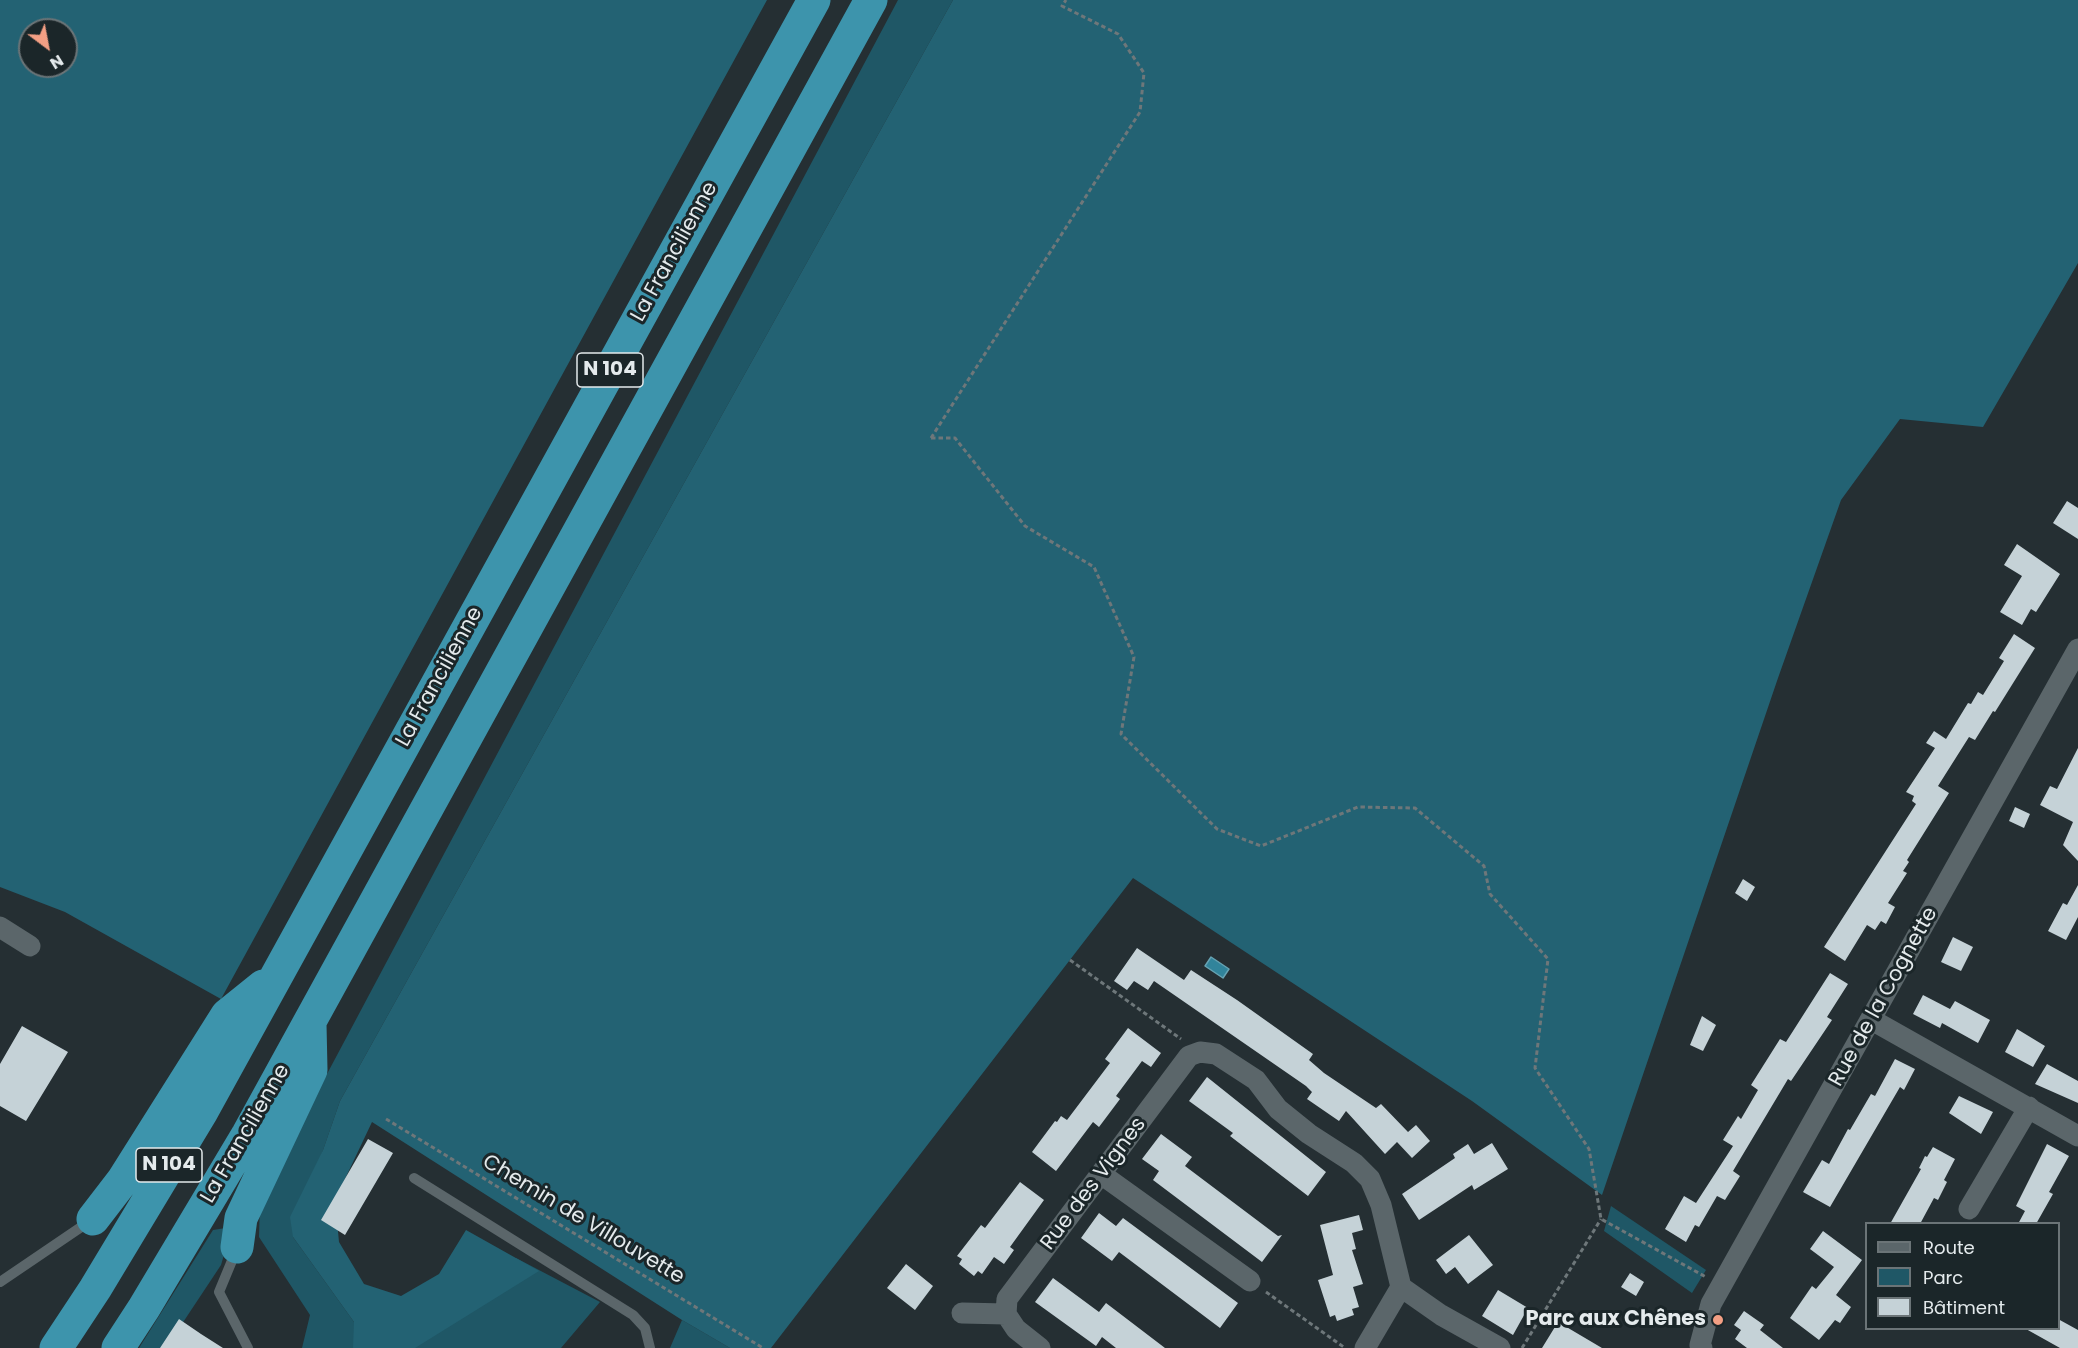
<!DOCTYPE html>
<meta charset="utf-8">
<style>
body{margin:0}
#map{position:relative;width:2078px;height:1348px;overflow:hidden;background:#252f33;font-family:Poppins,sans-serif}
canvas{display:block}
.legend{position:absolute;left:1865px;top:1222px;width:195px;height:108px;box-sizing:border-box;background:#1b2629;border:2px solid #6b7477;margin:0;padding:8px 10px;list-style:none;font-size:18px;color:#e4eaec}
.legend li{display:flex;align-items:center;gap:12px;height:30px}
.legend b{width:30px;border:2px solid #6b7477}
.north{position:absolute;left:18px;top:18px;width:60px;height:60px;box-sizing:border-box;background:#1b2629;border:2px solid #6b7477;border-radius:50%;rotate:148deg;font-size:16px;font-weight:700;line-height:24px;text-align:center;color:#e4eaec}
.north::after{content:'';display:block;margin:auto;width:21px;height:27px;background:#f39f84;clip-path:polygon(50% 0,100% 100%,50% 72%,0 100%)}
</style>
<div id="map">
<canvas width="2078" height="1348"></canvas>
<ul class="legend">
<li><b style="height:8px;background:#5b666a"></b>Route</li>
<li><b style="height:16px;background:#1f5766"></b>Parc</li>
<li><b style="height:16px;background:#c5d2d7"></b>Bâtiment</li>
</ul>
<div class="north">N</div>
</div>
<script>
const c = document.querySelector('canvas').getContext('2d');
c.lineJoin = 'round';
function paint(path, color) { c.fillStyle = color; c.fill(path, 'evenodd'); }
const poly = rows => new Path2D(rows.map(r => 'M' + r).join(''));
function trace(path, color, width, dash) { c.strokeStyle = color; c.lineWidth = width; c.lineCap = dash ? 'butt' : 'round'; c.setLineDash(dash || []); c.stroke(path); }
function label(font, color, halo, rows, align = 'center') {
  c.font = font + ' Poppins,sans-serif'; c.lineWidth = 6; c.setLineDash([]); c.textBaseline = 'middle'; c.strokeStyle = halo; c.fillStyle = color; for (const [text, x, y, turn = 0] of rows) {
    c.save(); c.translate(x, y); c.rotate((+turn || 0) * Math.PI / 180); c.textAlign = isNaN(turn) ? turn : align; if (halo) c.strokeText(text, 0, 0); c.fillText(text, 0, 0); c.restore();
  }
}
const green = poly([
 [898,0,953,0,340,1101,293,1237,354,1322,354,1346,516,1258,600,1302,561,1348,302,1348,310,1315,259,1237,260,1200],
 [1611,1206,1706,1270,1692,1293,1604,1231],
 [232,1227,221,1265,166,1348,139,1348,213,1230],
 [682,1320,730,1348,670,1348]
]);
const forest = poly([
 [0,0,767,0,221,999,65,912,0,887],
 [30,30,66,30,66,66,30,66],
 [953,0,2078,0,2078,263,1983,427,1900,419,1841,500,1778,678,1602,1195,1472,1101,1133,878,771,1348,730,1348,682,1320,372,1122,335,1200,339,1242,364,1284,401,1296,439,1274,466,1230,539,1271,415,1348,353,1348,354,1322,293,1237,290,1217,323,1150,340,1101]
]);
const water = poly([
 [1211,957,1229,969,1223,978,1205,966,1211,957]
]);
const building = poly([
 [2067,501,2078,508,2078,539,2053,523],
 [2017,544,2060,574,2036,612,2031,609,2022,625,2000,612,2022,576,2004,565],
 [2014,634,2035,648,1995,712,1993,711,1975,740,1969,737,1938,786,1949,793,1907,860,1909,862,1903,871,1907,873,1888,903,1895,907,1886,924,1881,921,1875,930,1867,925,1845,961,1824,947,1916,804,1912,801,1914,796,1906,792,1935,748,1926,743,1934,731,1946,739,1968,703,1971,704,1978,692,1983,695,2004,661,1999,658],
 [2078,748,2078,861,2063,845,2073,822,2040,805,2050,786,2057,789],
 [2015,807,2030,814,2024,828,2009,821],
 [1743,879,1755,887,1747,901,1735,893],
 [2078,885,2078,917,2066,940,2048,931,2063,903,2067,905],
 [1953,937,1973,947,1961,971,1941,962],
 [1137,948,1184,980,1191,970,1237,1000,1313,1054,1309,1060,1324,1073,1376,1108,1381,1104,1408,1132,1416,1125,1430,1141,1412,1158,1397,1142,1385,1154,1346,1111,1339,1121,1307,1099,1312,1092,1306,1086,1154,981,1148,990,1134,981,1127,990,1114,981],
 [1830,973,1848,984,1827,1017,1832,1020,1791,1081,1788,1079,1733,1171,1740,1176,1725,1200,1717,1196,1699,1227,1695,1225,1686,1242,1665,1229,1684,1196,1696,1203,1733,1146,1723,1140,1738,1116,1741,1119,1758,1090,1751,1085,1780,1039,1786,1042],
 [1923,995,1950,1009,1955,1001,1990,1020,1978,1043,1942,1023,1940,1028,1913,1014],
 [1702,1016,1716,1025,1703,1051,1690,1045],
 [22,1026,68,1052,26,1121,0,1106,0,1064],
 [1128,1028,1161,1053,1151,1067,1142,1061,1116,1096,1120,1099,1099,1127,1093,1122,1056,1171,1032,1152,1055,1121,1057,1122,1061,1116,1067,1120,1110,1063,1105,1059],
 [2017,1029,2045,1046,2033,1067,2005,1052],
 [1895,1059,1915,1069,1904,1090,1900,1087,1830,1207,1803,1192,1822,1160,1829,1164,1848,1129,1850,1130,1871,1094,1875,1096],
 [2047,1064,2078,1081,2078,1103,2035,1084],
 [1207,1077,1326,1172,1308,1196,1230,1136,1233,1133,1189,1101],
 [1959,1096,1993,1112,1981,1134,1949,1113],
 [1161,1134,1192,1157,1185,1166,1278,1236,1282,1235,1262,1262,1153,1180,1159,1171,1142,1159],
 [368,1139,393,1153,345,1235,321,1220],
 [1492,1143,1508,1169,1474,1190,1472,1185,1419,1220,1402,1194,1455,1158,1453,1154,1468,1144,1474,1154],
 [2047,1144,2069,1156,2049,1192,2053,1194,2036,1224,2018,1224,2025,1211,2016,1206],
 [1933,1147,1955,1159,1944,1180,1947,1182,1938,1200,1934,1198,1920,1224,1890,1224,1921,1169,1919,1168,1925,1156,1927,1157],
 [1020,1182,1044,1200,1010,1247,1014,1250,1004,1264,994,1257,982,1274,978,1271,974,1276,959,1264,962,1259,957,1256,981,1225,985,1228],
 [1099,1213,1116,1226,1123,1218,1238,1303,1220,1328,1119,1252,1112,1261,1081,1238],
 [1359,1215,1363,1230,1352,1233,1356,1249,1352,1250,1363,1284,1353,1287,1359,1307,1352,1309,1354,1315,1337,1321,1335,1315,1330,1317,1318,1280,1333,1275,1320,1225],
 [1823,1231,1862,1260,1836,1295,1851,1307,1840,1323,1835,1320,1819,1340,1790,1318,1812,1286,1816,1289,1834,1267,1810,1249],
 [1469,1235,1493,1265,1468,1284,1455,1267,1446,1274,1436,1260],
 [906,1264,933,1286,915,1310,887,1288],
 [1630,1273,1644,1282,1636,1296,1621,1287],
 [1053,1278,1099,1312,1106,1303,1165,1348,1116,1348,1102,1337,1096,1346,1035,1302],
 [1498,1290,1528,1308,1513,1335,1482,1316],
 [1744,1311,1764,1325,1760,1330,1783,1348,1747,1348,1735,1339,1741,1330,1734,1325],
 [179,1319,201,1334,223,1348,160,1348],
 [2058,1319,2078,1330,2078,1348,2060,1348,2026,1329,2058,1329],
 [1558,1322,1602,1348,1542,1348]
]);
const path = poly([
 [931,438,955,438,1025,526,1094,567,1134,657,1121,734,1217,829,1261,846,1358,807,1415,808,1484,866,1490,894,1548,959,1535,1068,1589,1149,1601,1219,1706,1277],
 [931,438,1140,112,1144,73,1118,34,1062,6,1066,0],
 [1070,960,1181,1039],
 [386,1119,763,1348],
 [1266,1292,1345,1348],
 [1522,1348,1601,1219]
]);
const lane = poly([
 [414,1178,633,1315,645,1328,650,1348],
 [236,1251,219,1292,248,1348],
 [0,1282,90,1221]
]);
const street = poly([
 [0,927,30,946],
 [1872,1020,2078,1136],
 [1101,1174,1250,1281],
 [1969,1209,2029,1107],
 [962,1313,1006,1314],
 [1006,1314,1007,1299,1189,1056,1200,1052,1216,1054,1256,1080,1278,1109,1309,1134,1354,1163,1370,1179,1381,1205,1401,1287,1441,1315,1500,1348],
 [1006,1314,1016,1329,1040,1348],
 [1365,1348,1401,1287],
 [1702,1348,1700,1345,1711,1304,2078,649]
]);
const highway = poly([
 [93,1219,123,1180,227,1015,263,986],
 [237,1247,241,1218,311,1070,310,1024],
 [56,1348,95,1289,201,1113,814,0],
 [118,1348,144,1308,248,1134,871,0]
]);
const markers = [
 [1718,1320,6,"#f39f84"]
];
const shields = [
 [610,370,66],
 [169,1165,66]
];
const shieldNames = [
 ["N 104",610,370],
 ["N 104",169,1165]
];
const streetNames = [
 ["La Francilienne",675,252,-61],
 ["La Francilienne",440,677,-61],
 ["Rue de la Cognette",1884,997,-61],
 ["La Francilienne",246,1134,-60],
 ["Rue des Vignes",1094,1184,-53],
 ["Chemin de Villouvette",583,1220,31]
];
const poiNames = [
 ["Parc aux Chênes",1706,1320]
];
paint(green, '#1f5766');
paint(forest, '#236273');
paint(water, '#31849b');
trace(water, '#67a3b3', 1.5);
paint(building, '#c5d2d7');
trace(path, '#6e777a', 3, [4.5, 3]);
trace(lane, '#5b666a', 10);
trace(street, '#5b666a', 21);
trace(highway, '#3d94ac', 33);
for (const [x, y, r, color] of markers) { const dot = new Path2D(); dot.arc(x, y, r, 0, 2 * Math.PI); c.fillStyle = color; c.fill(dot); trace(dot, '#1b2629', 2); }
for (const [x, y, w] of shields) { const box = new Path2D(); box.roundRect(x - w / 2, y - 17, w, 34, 4.5); c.fillStyle = '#1b2629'; c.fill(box); trace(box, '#e4eaec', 1.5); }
label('bold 20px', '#e4eaec', null, shieldNames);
label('21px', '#e4eaec', '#1b2629', streetNames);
label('bold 21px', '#e4eaec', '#1b2629', poiNames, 'right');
</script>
